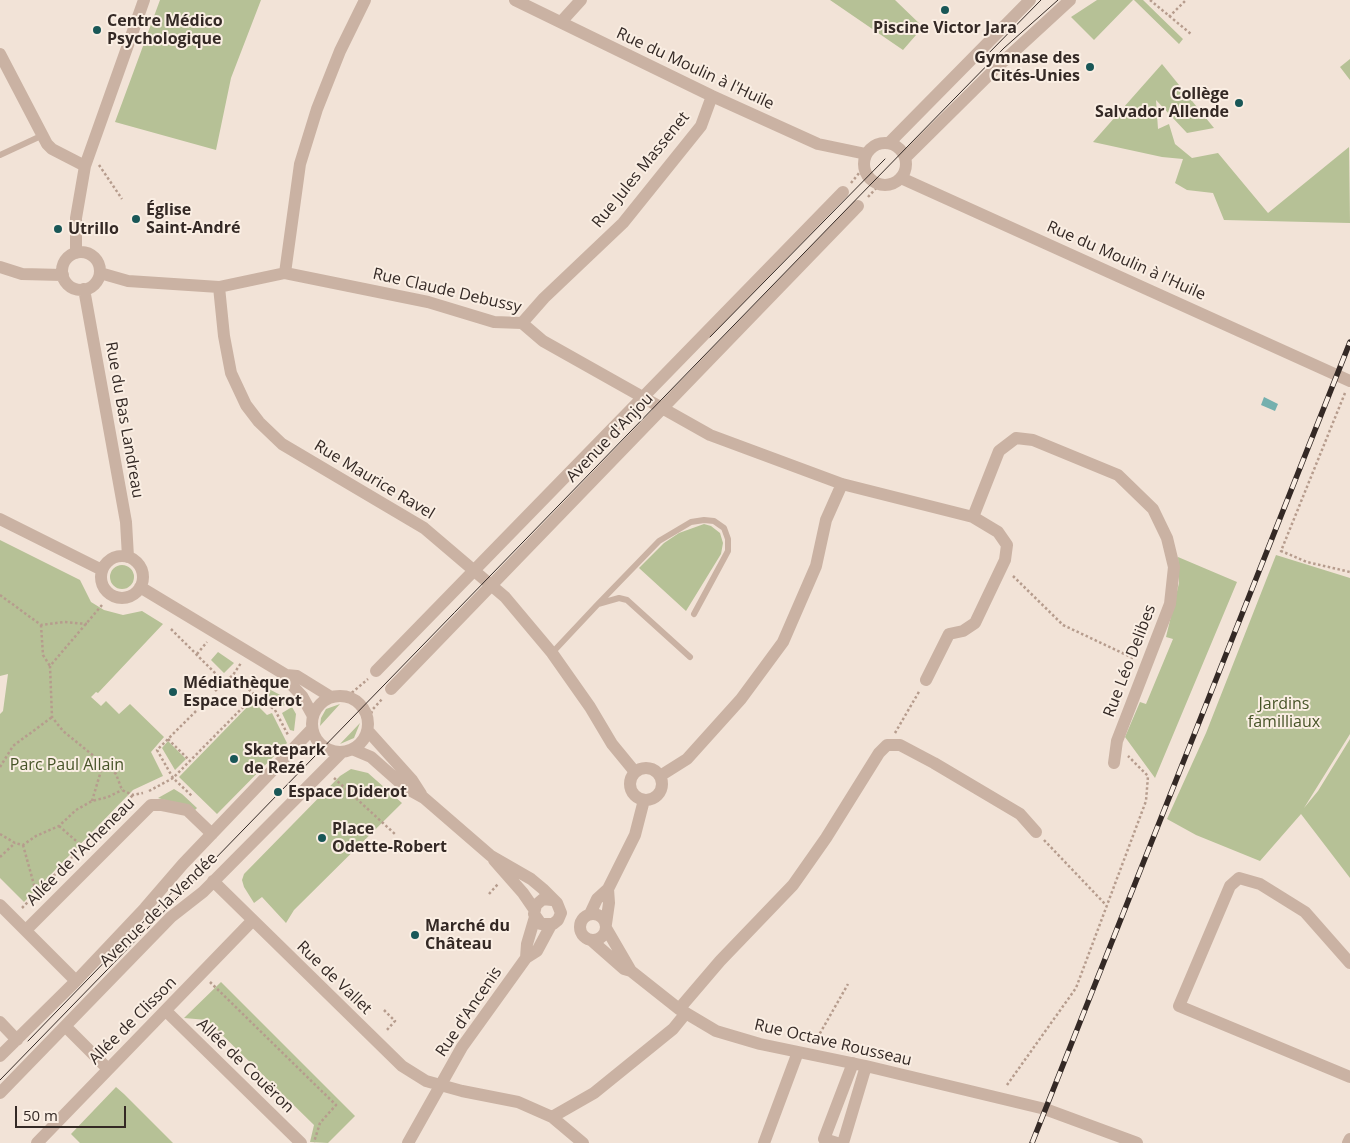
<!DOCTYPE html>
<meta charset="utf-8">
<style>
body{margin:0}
#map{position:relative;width:1350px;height:1143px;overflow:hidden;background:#f2e3d7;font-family:"Open Sans",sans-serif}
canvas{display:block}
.scale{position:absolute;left:15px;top:1106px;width:111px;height:22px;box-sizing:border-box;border:2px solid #342925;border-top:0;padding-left:6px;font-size:15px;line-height:18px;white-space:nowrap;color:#342925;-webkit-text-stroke:4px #faeee3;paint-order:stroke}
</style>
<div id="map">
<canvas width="1350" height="1143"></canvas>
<div class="scale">50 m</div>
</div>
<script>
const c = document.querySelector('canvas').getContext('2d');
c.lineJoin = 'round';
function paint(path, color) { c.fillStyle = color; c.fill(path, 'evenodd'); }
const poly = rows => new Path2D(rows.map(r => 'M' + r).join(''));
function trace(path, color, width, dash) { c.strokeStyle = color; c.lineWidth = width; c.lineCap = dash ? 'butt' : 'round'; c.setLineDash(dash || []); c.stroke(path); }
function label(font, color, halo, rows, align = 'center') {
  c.font = font + ' "Open Sans",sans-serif'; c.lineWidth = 4; c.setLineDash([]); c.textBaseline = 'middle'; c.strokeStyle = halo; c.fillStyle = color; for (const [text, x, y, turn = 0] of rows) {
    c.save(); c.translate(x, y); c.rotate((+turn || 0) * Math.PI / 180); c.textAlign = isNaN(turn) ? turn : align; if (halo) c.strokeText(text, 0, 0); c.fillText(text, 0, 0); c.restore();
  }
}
const green = poly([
 [160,0,261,0,231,78,216,150,115,122],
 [830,0,895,0,923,27,903,50],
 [1097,0,1133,0,1094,40,1071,17],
 [1134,0,1143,0,1183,39,1179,44],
 [1350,59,1350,80,1340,67],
 [1162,64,1214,128,1187,133,1156,100,1158,129,1169,124,1175,144,1192,158,1218,153,1268,213,1349,147,1350,223,1224,220,1213,193,1187,190,1175,183,1183,159,1162,157,1093,142],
 [704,524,711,526,720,533,723,543,721,554,686,611,639,568,664,543,679,533],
 [0,540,80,580,91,602,104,610,123,615,142,611,163,624,98,693,96,692,91,697,101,706,106,701,119,714,130,704,164,737,151,752,163,776,133,790,24,902,0,878,0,714,3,711,8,674,0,676],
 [1276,555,1350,578,1350,734,1304,808,1318,791,1350,739,1350,878,1301,814,1260,861,1196,835,1167,819,1206,733],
 [1178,557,1237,582,1155,778,1125,737,1140,702,1146,704,1173,639,1166,637,1179,583],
 '110 577a12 12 0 1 1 24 0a12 12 0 1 1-24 0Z',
 [218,652,234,663,224,673,211,660],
 [267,688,286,698,289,703,279,708,265,696],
 [253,701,267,715,272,713,287,743,217,814,179,777],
 [340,704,320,726,321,718,326,709],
 [292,707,296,714,294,731,290,730,282,713],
 [360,723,354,738,340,744],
 [168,741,186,759,175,770,162,748],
 [351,769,368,773,402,803,294,910,286,923,262,897,254,903,244,887,242,880,244,874,340,776],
 [174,789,182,794,197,808,194,811,190,807,158,798],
 [221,982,355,1116,328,1143,310,1142,314,1125,207,1020,184,1018],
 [116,1087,124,1094,173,1143,80,1143,71,1134]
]);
const water = poly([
 [1264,397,1278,404,1275,411,1261,405]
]);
const path = poly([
 [1150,0,1191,34],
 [1169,17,1186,0],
 [99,165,122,199],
 [851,183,864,167],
 [868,197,880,184],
 [1345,393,1281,551,1307,562,1350,572],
 [1013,576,1063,625,1135,659],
 [0,595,41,625,64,622,87,624],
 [102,605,50,666,52,717,63,731,116,774,122,790,133,795,143,793],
 [41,625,43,655,50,666],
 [171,629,224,682],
 [197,654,207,642],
 [215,691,233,675,241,663],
 [255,695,275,710,288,735],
 [348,696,368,679],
 [196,711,157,750,173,778,255,695,233,675],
 [369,718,373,709,383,698],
 [895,733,920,690],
 [168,739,189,760],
 [0,767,13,746,52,717],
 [334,778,396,835],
 [149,791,173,778,193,797],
 [92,801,103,764],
 [59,826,82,846],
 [0,834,15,843,23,845,36,836,59,826,76,810,92,801,108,797,122,790],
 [1044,840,1106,905],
 [23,845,36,892],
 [0,857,15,843],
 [489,894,498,884],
 [22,908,133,795],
 [210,982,336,1105,320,1123,314,1142],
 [384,1010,395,1021,386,1031],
 [817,1043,819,1035,848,984],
 [1007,1085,1076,988,1146,801,1148,776,1128,756]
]);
const lane = poly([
 [0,155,41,136],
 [598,604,659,541,691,522,704,520,714,521,724,528,728,539,728,551,694,614],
 [552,653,598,604,619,598,627,600,690,657]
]);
const street = poly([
 [515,0,712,96,818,144,866,154],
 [561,22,581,0],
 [0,54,47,144,52,149,85,166],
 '864 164a21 21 0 1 1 42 0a21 21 0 1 1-42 0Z',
 [889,143,1030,0],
 [905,158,996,68,1070,0],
 [901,178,1350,381],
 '62 271a19 19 0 1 1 38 0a19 19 0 1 1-38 0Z',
 [76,253,76,218,85,166,144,0],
 [0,267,22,274,63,275],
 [100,273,128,281,219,287,285,273,428,302,494,322,522,323,543,341,710,435,842,484,973,517,999,451,1016,438,1033,440,1118,475,1153,509,1167,538,1174,567,1170,604,1117,741,1114,763],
 [285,273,300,164,317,109,340,51,365,0],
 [219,287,224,336,231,373,246,405,259,422,282,444,424,528,505,597,552,653,590,707,612,744,635,772],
 [84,289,126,522,128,557],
 [522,323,544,298,623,223,701,126,712,96],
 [0,519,102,570],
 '101 577a21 21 0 1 1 42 0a21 21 0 1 1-42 0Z',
 [140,587,286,675,297,676,331,697],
 [376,671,843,192],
 [286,675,289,682,302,696,313,716],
 [926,680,949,634,963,631,975,623,1005,560,1007,545,998,532,973,517],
 [391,689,858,206],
 '312 724a28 28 0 1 1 56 0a28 28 0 1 1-56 0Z',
 [368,731,412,780,421,794],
 [352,749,371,757,406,788,424,798,491,856,531,879,543,889,557,903,561,913,558,920,553,924,541,924,534,914,536,905,543,899,552,900],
 '630 784a16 16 0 1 1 32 0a16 16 0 1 1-32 0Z',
 [660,776,687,759,741,699,783,642,816,566,826,520,842,484],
 [494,860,523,893,534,909],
 [213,881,402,1066,426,1081,462,1091,518,1102,552,1117,583,1143],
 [0,905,76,981],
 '580 927a13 13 0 1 1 26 0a13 13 0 1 1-26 0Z',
 [590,914,597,899,608,889,635,835,644,800],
 [606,924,609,903,608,889],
 [606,928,631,971],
 [26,930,151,805,162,805,187,810,212,834],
 [591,940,624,969,631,971,679,1009,716,1031,760,1044,866,1066,1045,1109,1137,1143],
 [526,958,527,944,535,917],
 [1350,963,1305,912,1260,884,1239,878,1230,886,1179,1006,1350,1077],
 [679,1009,720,961,793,885,826,838,879,753,887,745,900,745,934,763,1020,814,1036,832],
 [166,1011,301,1143],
 [0,1022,17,1040],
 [66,1027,108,1069],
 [0,1056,76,981,145,908,183,864,312,729],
 [0,1093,171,917,203,892,342,752],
 [552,1117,594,1093,673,1029,686,1013],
 [37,1143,252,921],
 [408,1143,462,1047,526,958,537,951,551,925],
 [764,1143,798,1052],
 [837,1143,824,1139,853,1063],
 [843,1143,866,1066],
 [1348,1143,1350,1139]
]);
const tram = poly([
 [985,57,1041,0],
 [710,337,885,159],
 [28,1041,183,881],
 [0,1080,909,145,1004,48,1058,0]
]);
const rail = poly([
 [1032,1143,1350,342]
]);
const markers = [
 [945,10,5,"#195757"],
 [97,30,5,"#195757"],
 [1090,67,5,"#195757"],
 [1239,103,5,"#195757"],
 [136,219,5,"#195757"],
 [58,229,5,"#195757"],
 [173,692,5,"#195757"],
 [234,759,5,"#195757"],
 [278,792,5,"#195757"],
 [322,838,5,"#195757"],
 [415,935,5,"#195757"]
];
const poiNames = [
 ["Centre Médico",107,21],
 ["Psychologique",107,39],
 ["Piscine Victor Jara",945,28,"center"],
 ["Gymnase des",1080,58,"right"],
 ["Cités-Unies",1080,76,"right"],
 ["Collège",1229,94,"right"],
 ["Salvador Allende",1229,112,"right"],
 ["Église",146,210],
 ["Saint-André",146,228],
 ["Utrillo",68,229],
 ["Médiathèque",183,683],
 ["Espace Diderot",183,701],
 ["Skatepark",244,750],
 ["de Rezé",244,768],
 ["Espace Diderot",288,792],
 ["Place",332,829],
 ["Odette-Robert",332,847],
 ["Marché du",425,926],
 ["Château",425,944]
];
const streetNames = [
 ["Rue du Moulin à l'Huile",695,69,25],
 ["Rue Jules Massenet",641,170,-51],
 ["Rue du Moulin à l'Huile",1126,261,24],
 ["Rue Claude Debussy",447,291,13],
 ["Rue du Bas Landreau",124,420,80],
 ["Avenue d'Anjou",610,438,-46],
 ["Rue Maurice Ravel",374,480,31],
 ["Rue Léo Delibes",1130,661,-69],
 ["Allée de l'Acheneau",81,852,-45],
 ["Avenue de la Vendée",159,910,-44],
 ["Rue de Vallet",334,978,44],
 ["Rue d'Ancenis",469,1012,-56],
 ["Allée de Clisson",133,1021,-45],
 ["Rue Octave Rousseau",833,1043,13],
 ["Allée de Couëron",245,1066,44]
];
const parkNames = [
 ["Jardins",1284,704],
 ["familliaux",1284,722],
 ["Parc Paul Allain",67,765]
];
paint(green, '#b6c196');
paint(water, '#75b0ae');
trace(path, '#b69c8d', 2.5, [2.5, 2.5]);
trace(lane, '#cab2a3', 6);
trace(street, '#cab2a3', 12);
trace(tram, '#342925', 1);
trace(rail, '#342925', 5.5);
trace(rail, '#faeee3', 4, [11]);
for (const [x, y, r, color] of markers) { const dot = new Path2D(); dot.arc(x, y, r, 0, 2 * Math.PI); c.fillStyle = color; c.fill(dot); trace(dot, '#faeee3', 2); }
label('bold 16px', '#342925', '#faeee3', poiNames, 'left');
label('16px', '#342925', '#faeee3', streetNames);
label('16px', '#475428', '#faeee3', parkNames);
</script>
